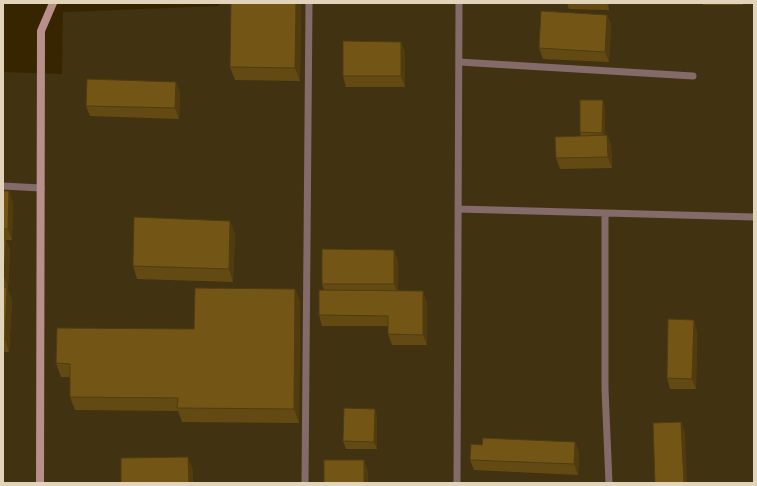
<!DOCTYPE html>
<style>
body{margin:0}
#map{position:relative;width:757px;height:486px;overflow:hidden;background:#372500;font-family:Rubik,sans-serif}
canvas{display:block}
.frame{position:absolute;inset:0;border:4px solid #e1d4ba;pointer-events:none}
</style>
<div id="map">
<canvas width="757" height="486"></canvas>
<div class="frame"></div>
</div>
<script>
const c = document.querySelector('canvas').getContext('2d');
c.lineJoin = 'round';
function paint(path, color) { c.fillStyle = color; c.fill(path, 'evenodd'); }
const poly = rows => new Path2D(rows.map(r => 'M' + r).join(''));
function trace(path, color, width, dash) { c.strokeStyle = color; c.lineWidth = width; c.lineCap = dash ? 'butt' : 'round'; c.setLineDash(dash || []); c.stroke(path); }
const built = poly([
 [219,3,754,3,754,483,3,483,3,72,62,74,63,12,219,6]
]);
const lane = poly([
 [459,62,693,76],
 [3,186,41,188],
 [458,209,754,217],
 [605,213,605,389,609,483],
 [305,483,309,3],
 [457,483,459,3]
]);
const secondary = poly([
 [40,483,41,31,53,3]
]);
const wall = poly([
 [231,3,301,3,300,81,235,80,230,67],
 [567,3,609,3,609,10,569,9],
 [703,3,743,3,743,5,703,5],
 [607,15,611,25,609,62,543,59,539,48],
 [405,52,405,87,346,87,343,76],
 [180,92,179,119,90,116,86,106],
 [605,108,605,135,607,135,611,145,612,168,560,169,556,158,581,136,580,132],
 [3,191,13,202,12,240,6,240,10,250,8,288,7,288,12,300,9,352,3,352],
 [235,234,233,282,137,279,133,266],
 [398,260,398,291,427,302,427,345,392,345,388,334,388,326,322,326,319,315,324,290,322,284],
 [295,289,300,302,299,423,182,422,178,411,75,410,70,397,70,377,61,377,56,363,194,329],
 [697,331,696,389,670,389,667,378],
 [377,416,377,449,346,449,343,441],
 [575,442,579,453,578,475,474,470,470,460,482,445]
]);
const shadedWall = poly([
 [296,3,301,3,300,81,295,68],
 [607,3,609,3,609,10],
 [607,15,611,25,609,62,605,52],
 [401,42,405,52,405,87,401,76],
 [176,82,180,92,179,119,175,108],
 [603,100,605,108,605,140,602,133],
 [607,135,611,145,612,168,608,157],
 [9,191,13,202,12,240,8,229],
 [230,221,235,234,233,282,229,269],
 [6,240,10,250,8,288,4,277],
 [394,250,398,260,398,294,394,284],
 [7,287,12,300,9,352,5,339],
 [295,289,300,302,299,423,294,409],
 [423,291,427,302,427,345,423,335],
 [694,320,697,331,696,389,692,379],
 [375,409,377,416,377,449,374,442],
 [681,422,685,432,687,483,684,483],
 [575,442,579,453,578,475,574,464],
 [188,457,193,470,193,483,189,483],
 [364,460,368,471,368,483,364,483]
]);
const building = poly([
 [231,3,296,3,295,68,230,67,231,3],
 [541,11,607,15,605,52,539,48,541,11],
 [343,41,401,42,401,76,343,76,343,41],
 [87,79,176,82,175,108,86,106,87,79],
 [580,100,603,100,602,133,580,132,580,100],
 [607,135,608,157,556,158,555,137,607,135],
 [3,191,9,191,8,229,3,229,3,191],
 [134,217,230,221,229,269,133,266,134,217],
 [3,240,6,240,4,277,3,277,3,240],
 [322,249,394,250,394,284,322,284,322,249],
 [3,287,7,287,5,339,3,339,3,287],
 [195,288,295,289,294,409,177,408,178,398,70,397,70,364,56,363,57,328,194,329,195,288],
 [319,290,423,291,423,335,388,334,388,316,319,315,319,290],
 [668,319,694,320,692,379,667,378,668,319],
 [344,408,375,409,374,442,343,441,344,408],
 [681,422,684,483,655,483,653,423,681,422],
 [483,438,575,442,574,464,470,460,471,444,482,445,483,438],
 [188,457,189,483,121,483,121,458,188,457],
 [324,460,364,460,364,483,324,483,324,460]
]);
paint(built, '#413212');
trace(lane, '#846a68', 7);
trace(secondary, '#b88f8b', 8);
paint(wall, '#634a12');
paint(shadedWall, '#503c0f');
paint(building, '#735615');
trace(building, '#503c0f', 1);
</script>
